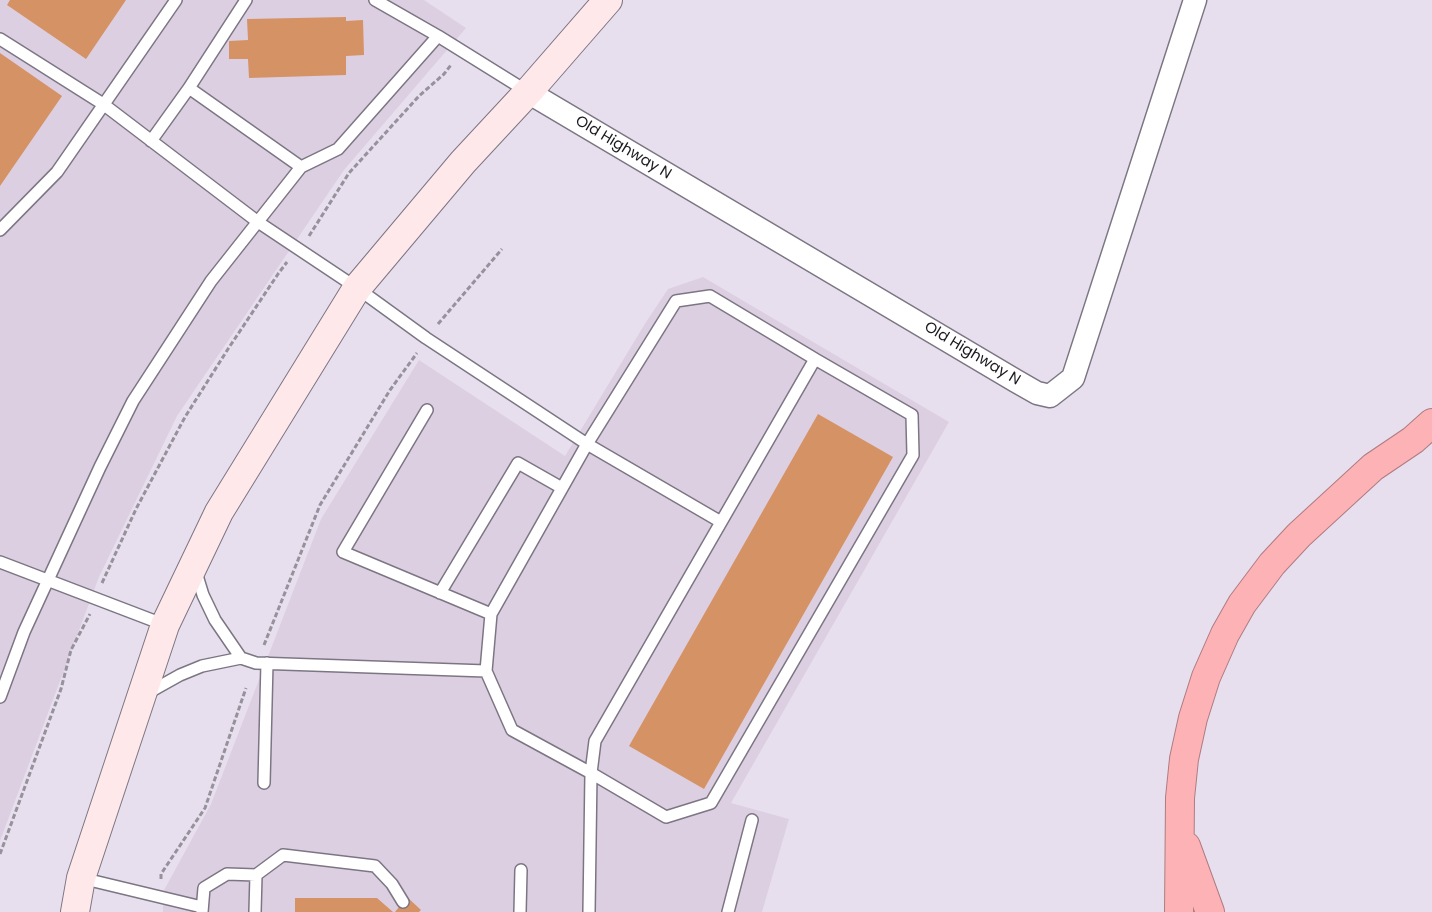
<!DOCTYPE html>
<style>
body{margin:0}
canvas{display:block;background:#e7dfee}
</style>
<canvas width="1432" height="912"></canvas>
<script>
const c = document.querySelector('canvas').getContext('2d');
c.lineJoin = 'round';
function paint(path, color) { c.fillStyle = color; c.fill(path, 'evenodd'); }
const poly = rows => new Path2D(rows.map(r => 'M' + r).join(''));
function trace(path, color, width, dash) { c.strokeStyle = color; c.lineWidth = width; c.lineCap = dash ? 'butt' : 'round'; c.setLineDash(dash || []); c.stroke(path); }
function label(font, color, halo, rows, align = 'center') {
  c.font = font + ' Poppins,sans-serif'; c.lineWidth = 4.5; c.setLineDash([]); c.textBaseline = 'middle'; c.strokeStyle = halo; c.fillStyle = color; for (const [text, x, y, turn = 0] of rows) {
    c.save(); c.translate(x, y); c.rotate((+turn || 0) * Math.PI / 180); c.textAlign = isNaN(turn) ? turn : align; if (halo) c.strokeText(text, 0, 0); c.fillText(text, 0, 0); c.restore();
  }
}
const commercial = poly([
 [0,0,424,0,466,28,344,170,177,416,99,577,0,841],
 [703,277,949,422,731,803,789,819,762,912,163,912,163,892,211,804,321,519,419,360,565,456,646,322,668,289]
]);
const building = poly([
 [10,0,126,0,86,59,7,5],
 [346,17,346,21,363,20,364,55,346,56,346,75,249,78,248,59,229,59,229,41,248,40,247,19],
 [0,53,62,96,0,186],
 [818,414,893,457,704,789,629,746],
 [407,897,421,910,419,912,395,912],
 [295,898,377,898,393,912,295,912]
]);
const path = poly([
 [309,236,349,173,419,96,444,74,451,65],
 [438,324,502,249],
 [102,583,136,509,185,417,228,349,278,274,287,262],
 [264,645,320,505,390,390,417,353],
 [0,854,61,689,71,650,90,614],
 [161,879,161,874,205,808,246,688]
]);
const service = poly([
 [375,0,438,36,528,92],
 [0,39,103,104,258,222,357,288,426,338,587,444,721,522],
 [189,88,246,0],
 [151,141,189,88,301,167],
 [0,230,57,172,176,0],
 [710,296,815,359,595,741,591,773,512,730,486,671,491,614,587,444,676,301,710,296],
 [427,410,343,552,491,614],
 [0,562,165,625],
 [195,569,203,595,215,620,241,658],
 [440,593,518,463,562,488],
 [146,694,180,675,202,666,241,658,256,663,486,671],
 [0,697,24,632,100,467,133,401,211,281,301,167,338,149,438,36],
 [264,783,267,663],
 [256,875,283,855,375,866,392,884,403,902],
 [81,878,202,907],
 [202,912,204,888,227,874,256,875,255,912],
 [520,912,521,870],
 [589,912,591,773,666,817,711,803,913,455,912,415,815,359],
 [728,912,752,820]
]);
const minor = poly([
 [528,92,1016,381,1037,393,1050,396,1073,378,1195,0]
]);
const secondary = poly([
 [75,912,81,878,165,625,219,512,357,288,463,162,528,92,608,0]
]);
const motorway = poly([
 [1186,846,1210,912],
 [1179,912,1180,798,1184,759,1193,718,1206,677,1225,634,1242,604,1272,564,1299,535,1373,467,1413,440,1432,423]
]);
const streetNames = [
 ["Old Highway N",623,148,31],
 ["Old Highway N",972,354,31]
];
paint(commercial, '#ddcfe2');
paint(building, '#d59264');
trace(service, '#7c7683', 14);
trace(minor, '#7c7683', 25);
trace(secondary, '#7c7683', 30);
trace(motorway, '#ae7c81', 30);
trace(path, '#97919c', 3, [5, 2.5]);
trace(service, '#fff', 11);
trace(minor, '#fff', 22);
trace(secondary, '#fee8e9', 28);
trace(motorway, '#fdb2b6', 28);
label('15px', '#1b191e', '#fff', streetNames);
</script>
